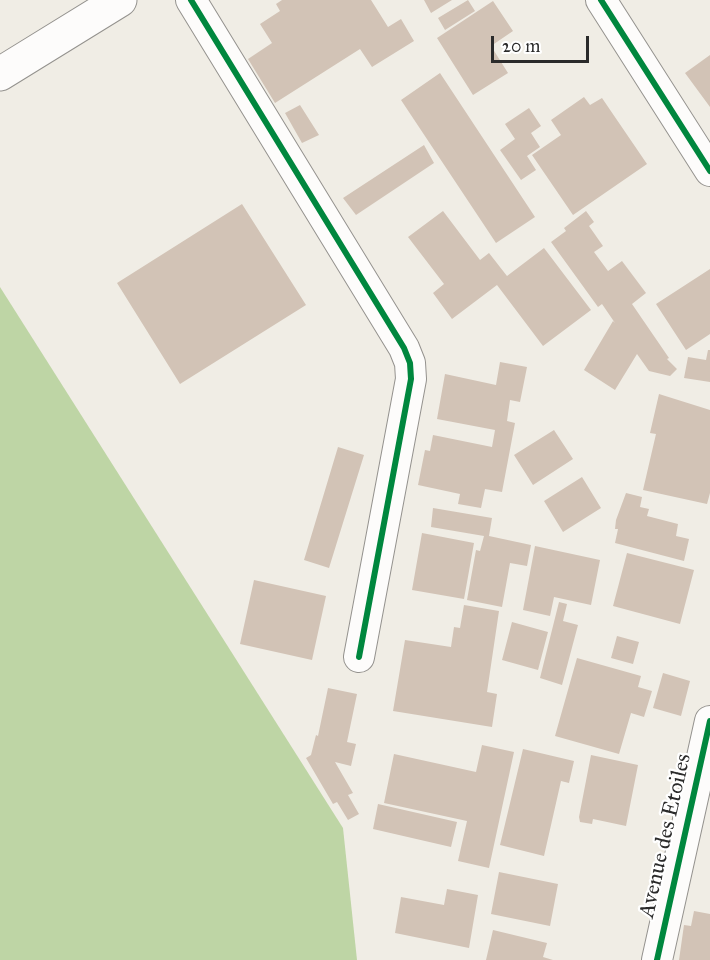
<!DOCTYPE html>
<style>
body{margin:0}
#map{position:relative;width:710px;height:960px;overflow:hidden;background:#f0ede5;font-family:"IM FELL Great Primer",serif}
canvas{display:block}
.scale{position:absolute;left:491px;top:36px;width:98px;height:27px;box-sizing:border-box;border:3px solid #2b2b2b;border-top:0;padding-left:8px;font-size:18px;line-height:21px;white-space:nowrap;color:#2b2b2b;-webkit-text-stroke:4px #fff;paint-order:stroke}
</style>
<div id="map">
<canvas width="710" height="960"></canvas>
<div class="scale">20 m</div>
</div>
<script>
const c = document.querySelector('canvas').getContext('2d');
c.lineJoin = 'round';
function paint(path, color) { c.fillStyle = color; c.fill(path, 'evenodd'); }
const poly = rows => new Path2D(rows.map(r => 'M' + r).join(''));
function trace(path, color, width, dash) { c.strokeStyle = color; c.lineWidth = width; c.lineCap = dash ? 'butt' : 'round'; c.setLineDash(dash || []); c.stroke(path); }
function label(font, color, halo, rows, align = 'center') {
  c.font = font + ' "IM FELL Great Primer",serif'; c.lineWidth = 4.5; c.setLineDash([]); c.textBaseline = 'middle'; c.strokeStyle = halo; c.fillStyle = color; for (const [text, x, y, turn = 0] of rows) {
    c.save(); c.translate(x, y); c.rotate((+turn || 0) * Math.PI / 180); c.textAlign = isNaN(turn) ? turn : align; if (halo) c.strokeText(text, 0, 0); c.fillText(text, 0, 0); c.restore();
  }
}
const green = poly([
 [0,287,343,828,357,960,0,960]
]);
const building = poly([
 [282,0,371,0,388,27,401,19,414,41,372,67,360,49,275,103,248,59,272,43,260,24,280,11,276,4],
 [424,0,452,0,431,13],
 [468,0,475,11,445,30,438,18],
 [493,1,513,31,491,46,508,73,473,95,437,38],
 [710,55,710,107,685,73],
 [440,73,535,217,496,243,401,100],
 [584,97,590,105,602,98,647,164,573,215,532,155,561,135,551,120],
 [300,105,319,135,302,143,285,113],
 [529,108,541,126,531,133,540,147,527,156,536,170,521,180,500,150,515,139,505,124],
 [424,145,434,163,356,215,343,198],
 [242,204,306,305,180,384,117,283],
 [443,211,480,260,489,253,507,276,544,248,591,310,543,346,497,285,452,319,433,293,444,284,408,237],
 [586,211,594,222,589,226,603,246,594,252,608,271,622,261,646,293,632,304,669,358,667,359,677,369,670,376,649,371,637,354,615,390,584,370,613,321,615,323,602,304,598,307,551,242,566,231,564,228],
 [710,269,710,334,686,350,656,304],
 [708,350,710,350,710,382,684,378,688,357,706,360],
 [500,362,527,367,520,402,510,400,507,421,515,423,502,492,485,489,481,508,458,504,460,494,418,485,425,450,430,451,433,435,492,447,495,430,437,419,445,374,496,385],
 [659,394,710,410,710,493,707,504,643,490,656,434,650,433],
 [554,430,573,459,533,485,514,455],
 [338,447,364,455,329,568,304,560],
 [582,477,601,508,563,532,544,501],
 [626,493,642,497,640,507,649,509,647,516,678,524,676,536,689,539,684,561,615,543,618,529,615,529,616,520],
 [433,508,492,518,489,536,531,545,527,566,510,563,502,607,467,600,476,550,480,551,484,536,431,527],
 [422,533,474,543,464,599,412,590],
 [535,546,600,560,591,605,554,597,550,616,523,610],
 [627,553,694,570,680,624,613,606],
 [254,580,326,596,312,660,240,644],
 [559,602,567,604,563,621,578,625,562,685,540,678],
 [464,605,499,611,487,692,497,694,492,727,393,711,405,640,451,647,454,627,460,628],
 [512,622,548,632,538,670,502,660],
 [617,636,639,642,633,664,611,658],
 [577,658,641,676,638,687,652,691,644,717,631,713,619,754,555,736],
 [663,673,690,681,681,716,653,708],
 [328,688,357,694,347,742,356,744,351,766,335,762,353,793,348,795,359,814,348,820,337,802,333,804,306,758,311,755,316,735,318,736],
 [482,745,514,752,489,868,458,861,467,821,384,803,394,754,476,772],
 [523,749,574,761,569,783,561,781,544,856,500,845],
 [591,755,638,765,626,826,593,819,592,824,580,822,579,817],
 [378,804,457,822,451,847,373,829],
 [499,872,558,884,550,926,491,914],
 [447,889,478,895,469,948,395,933,401,897,444,905],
 [694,911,710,914,710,960,679,960,684,925,691,926],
 [493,930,547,943,543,957,553,960,486,960]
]);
const street = poly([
 [191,0,404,348,410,363,411,379,359,657],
 [601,0,710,171],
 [657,960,710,721]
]);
const highway = poly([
 [0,74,120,0]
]);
const cycleway = poly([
 [191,0,404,348,410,363,411,379,359,657],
 [601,0,710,171],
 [657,960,710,721]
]);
const streetNames = [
 ["Avenue des Etoiles",666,836,-77]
];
paint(green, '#bed5a5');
paint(building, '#d2c3b6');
trace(street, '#94928e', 32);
trace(highway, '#94928e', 35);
trace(street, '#fdfcfb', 30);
trace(highway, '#fdfcfb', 33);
trace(cycleway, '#00873e', 6);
label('22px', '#2b2b2b', '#fff', streetNames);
</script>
